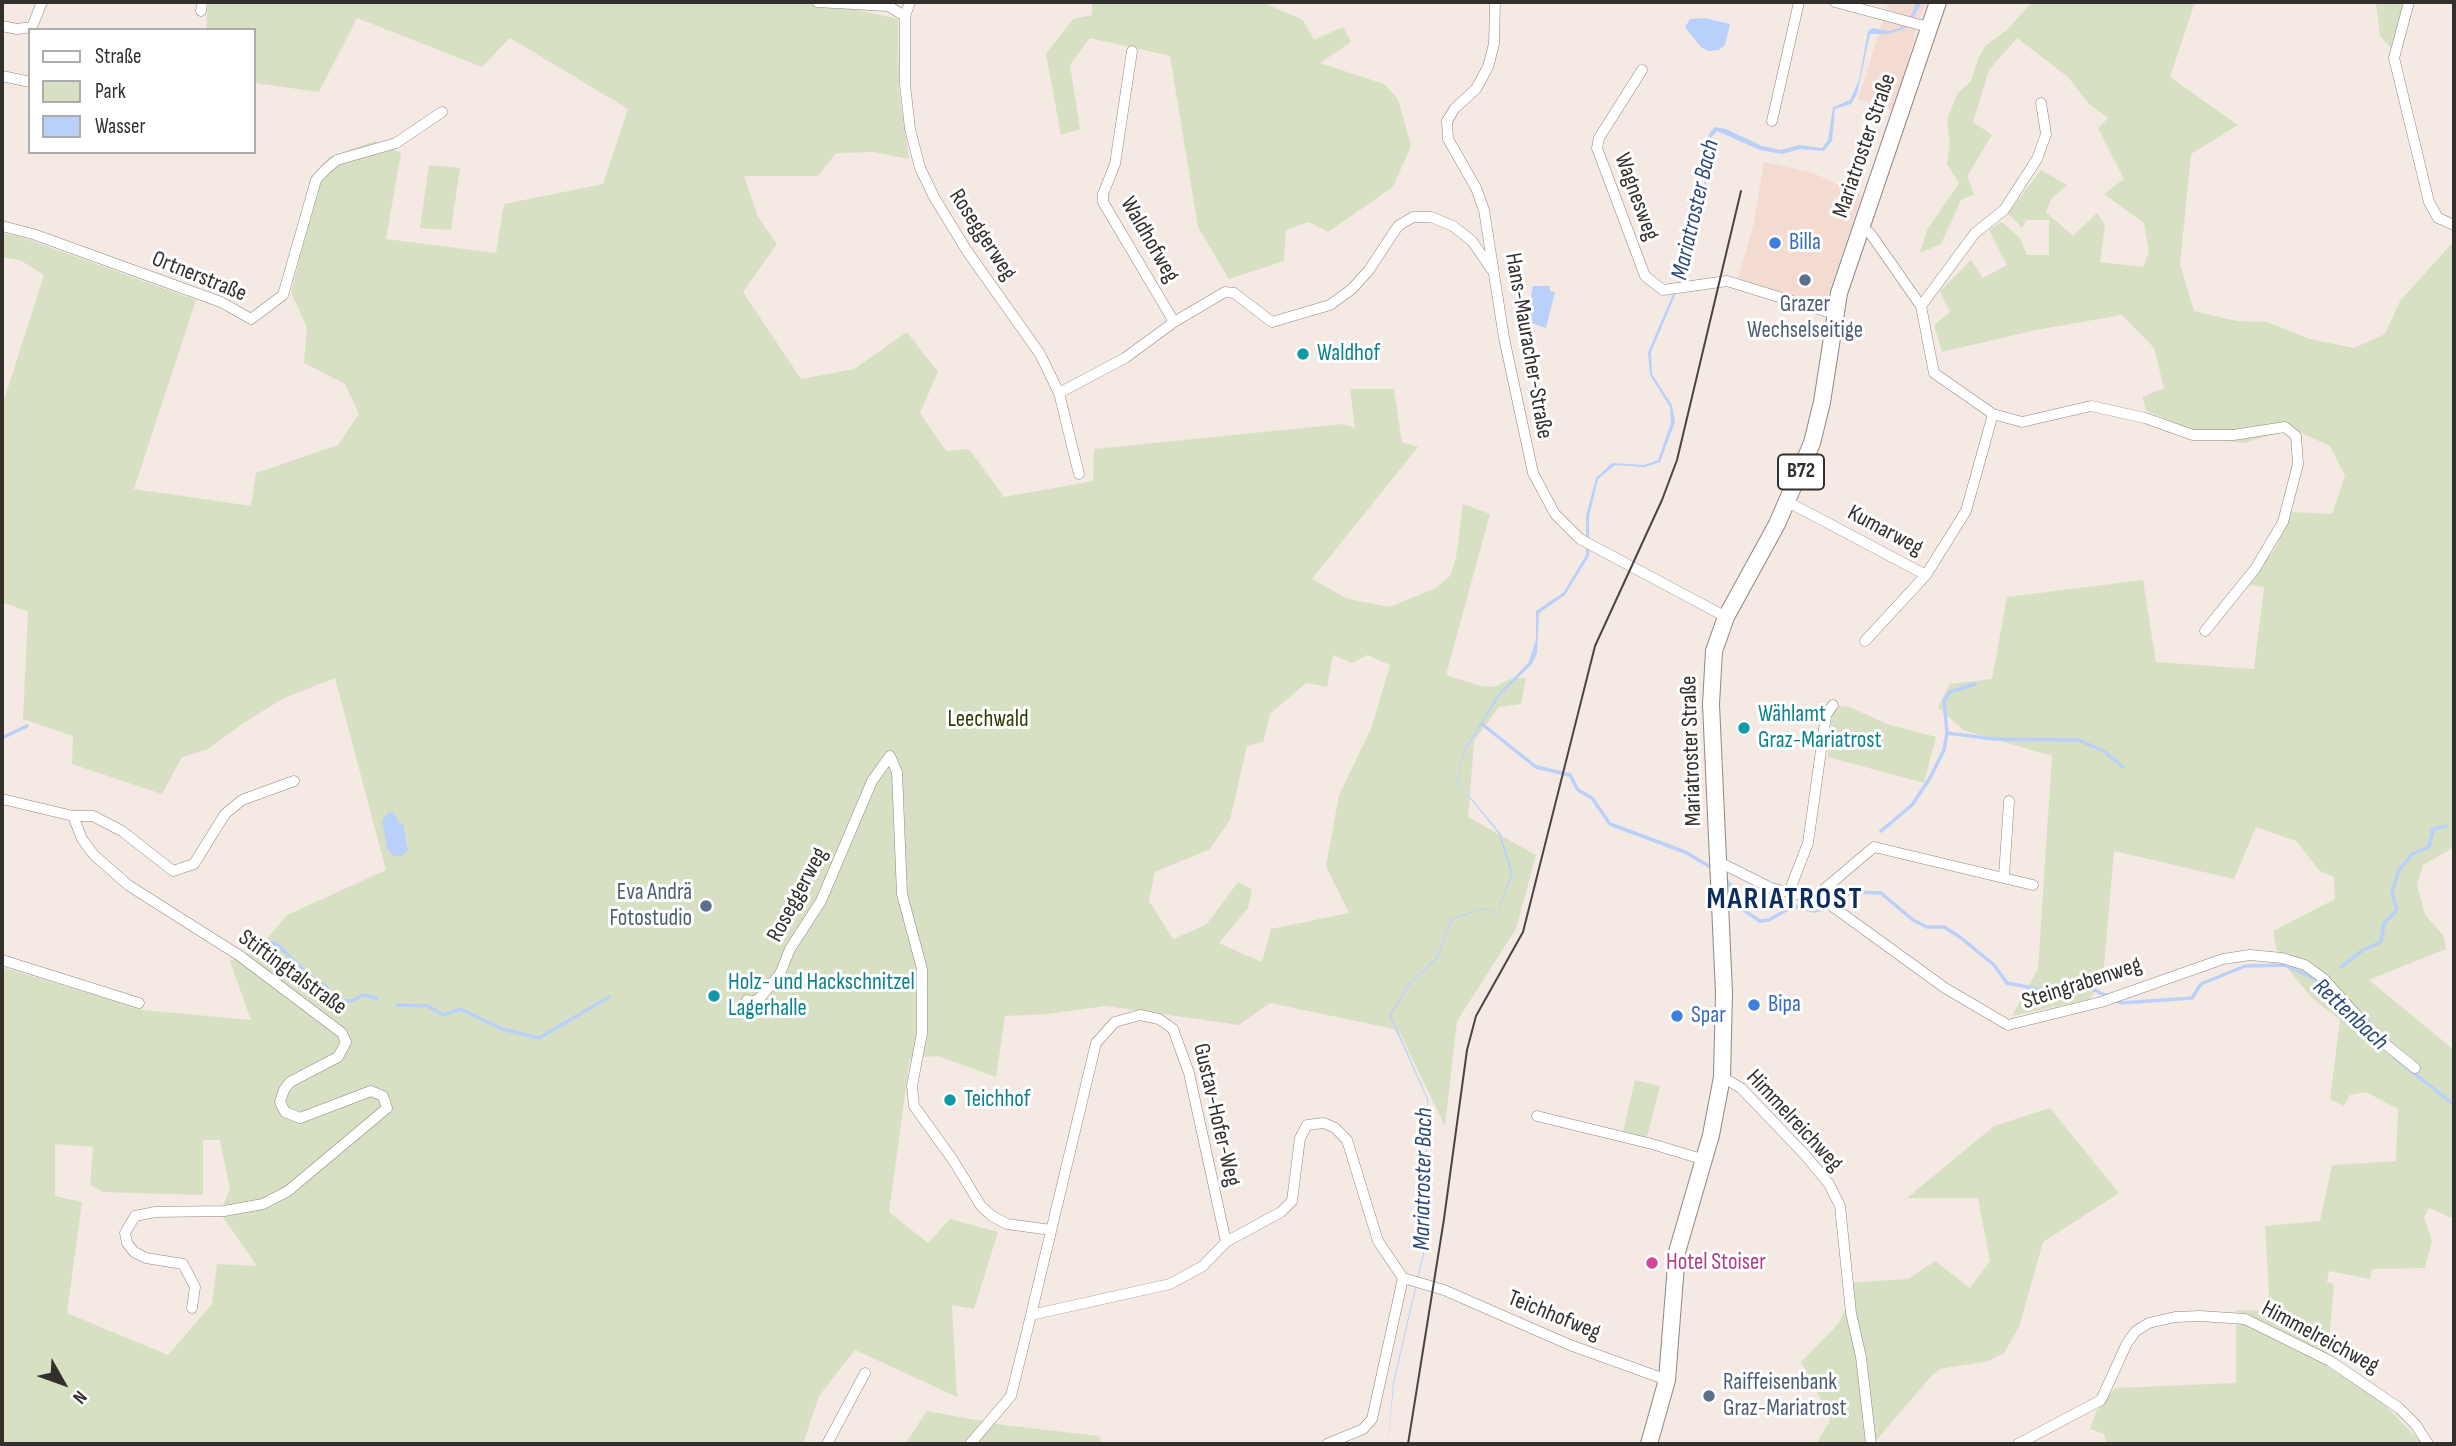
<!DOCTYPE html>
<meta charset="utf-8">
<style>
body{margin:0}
#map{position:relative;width:2456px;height:1446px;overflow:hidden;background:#f4e9e3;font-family:"Sofia Sans Condensed",sans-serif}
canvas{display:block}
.frame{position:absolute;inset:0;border:4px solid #332f2d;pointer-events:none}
.legend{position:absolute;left:28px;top:28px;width:228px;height:126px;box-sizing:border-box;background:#fff;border:2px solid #adacab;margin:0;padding:9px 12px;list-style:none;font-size:21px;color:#332f2d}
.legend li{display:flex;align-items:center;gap:14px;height:35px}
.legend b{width:35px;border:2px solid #adacab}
.north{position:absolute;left:28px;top:1348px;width:70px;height:70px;-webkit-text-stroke:5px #fff;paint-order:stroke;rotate:130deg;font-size:19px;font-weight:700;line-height:28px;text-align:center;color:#332f2d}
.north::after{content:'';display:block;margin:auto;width:24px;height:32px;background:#332f2d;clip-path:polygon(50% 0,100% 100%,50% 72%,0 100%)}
</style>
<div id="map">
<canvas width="2456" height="1446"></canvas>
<div class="frame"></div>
<ul class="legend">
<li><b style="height:9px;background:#fff"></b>Straße</li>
<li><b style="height:19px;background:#d8e0c3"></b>Park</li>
<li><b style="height:19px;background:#b9d1fa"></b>Wasser</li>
</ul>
<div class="north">N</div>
</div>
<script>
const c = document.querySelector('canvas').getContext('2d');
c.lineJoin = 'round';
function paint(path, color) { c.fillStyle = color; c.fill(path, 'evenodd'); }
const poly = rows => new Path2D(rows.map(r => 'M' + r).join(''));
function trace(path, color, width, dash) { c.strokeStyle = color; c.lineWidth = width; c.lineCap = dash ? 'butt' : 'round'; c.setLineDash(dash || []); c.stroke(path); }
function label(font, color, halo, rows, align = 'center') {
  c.font = font + ' "Sofia Sans Condensed",sans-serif'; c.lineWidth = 6; c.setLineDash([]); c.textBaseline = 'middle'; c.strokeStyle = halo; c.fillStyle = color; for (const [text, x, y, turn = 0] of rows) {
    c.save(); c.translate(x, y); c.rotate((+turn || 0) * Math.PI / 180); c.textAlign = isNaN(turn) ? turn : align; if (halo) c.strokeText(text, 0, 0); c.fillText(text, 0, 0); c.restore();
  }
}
const commercial = poly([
 [1878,2,1927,2,1918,24,1895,111,1858,99,1888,5],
 [1764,162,1813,173,1862,195,1824,307,1738,278,1753,227]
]);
const green = poly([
 [208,2,847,2,849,8,898,19,899,91,909,159,873,152,836,153,818,176,744,176,758,217,777,244,743,292,801,379,854,369,907,332,938,372,920,413,946,451,969,449,1004,497,1093,481,1094,449,1343,424,1355,428,1350,389,1394,389,1402,442,1418,447,1312,579,1348,599,1390,607,1436,588,1450,576,1456,558,1463,504,1490,514,1446,675,1481,686,1494,687,1512,678,1464,750,1456,781,1470,798,1468,817,1500,835,1511,874,1502,900,1513,874,1502,836,1536,855,1516,929,1457,1021,1445,1126,1391,1015,1411,983,1437,959,1452,920,1463,916,1451,919,1436,958,1410,982,1389,1015,1399,1038,1394,1029,1270,1003,1239,1025,1105,1006,1048,1014,1005,1016,996,1077,938,1056,910,1058,889,1212,928,1243,950,1219,998,1232,974,1309,952,1305,957,1397,855,1350,819,1396,803,1444,2,1444,2,976,5,968,143,1010,251,1020,230,961,259,948,287,915,386,870,335,678,284,698,242,724,208,749,182,757,162,794,72,764,73,736,23,719,28,612,2,602,2,406,44,275,20,260,2,257,2,233,21,237,196,300,134,489,251,506,256,473,338,445,359,414,345,384,304,363,307,328,291,292,314,203,309,181,329,157,375,141,401,153,386,239,496,253,504,204,603,184,628,109,510,38,482,67,357,18,319,92,254,83,254,30,206,30],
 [1333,655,1352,663,1367,655,1390,665,1371,729,1339,795,1326,866,1349,913,1271,929,1262,962,1219,943,1248,908,1252,889,1238,882,1206,925,1173,939,1149,901,1155,872,1210,849,1230,820,1247,746,1263,742,1270,714,1306,683,1327,687],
 [203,1140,220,1140,230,1189,220,1213,257,1266,217,1264,212,1304,168,1355,67,1313,82,1202,55,1196,55,1144,93,1147,90,1185,103,1192,203,1195],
 [1092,2,1233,4,1262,2,1303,20,1314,40,1343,27,1351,42,1320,63,1384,84,1398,99,1411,146,1393,187,1328,232,1309,222,1286,230,1284,261,1229,279,1198,227,1170,56,1090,38,1070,65,1080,129,1061,135,1046,54,1073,19,1092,15],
 [2032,2,2195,2,2170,77,2238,125,2191,154,2180,264,2194,311,2237,321,2267,322,2310,339,2354,348,2385,334,2400,301,2454,241,2454,847,2423,865,2417,884,2425,915,2444,936,2446,949,2369,980,2454,1050,2454,1219,2429,1208,2424,1217,2432,1241,2425,1268,2372,1269,2370,1279,2329,1271,2327,1282,2334,1284,2327,1367,2375,1395,2423,1444,2106,1444,2104,1434,2090,1429,2096,1412,2115,1388,2236,1383,2236,1310,2270,1311,2265,1226,2320,1221,2332,1165,2396,1161,2398,1109,2366,1092,2350,1095,2344,1106,2330,1099,2340,1020,2312,998,2278,957,2273,931,2335,899,2334,877,2320,871,2296,841,2256,827,2234,879,2114,851,2103,978,2090,999,2012,1016,2038,969,2052,756,1963,730,1938,707,1950,684,1992,679,2007,597,2143,580,2156,662,2254,669,2264,587,2247,584,2275,549,2292,512,2332,514,2345,476,2330,446,2292,429,2244,443,2213,439,2147,411,2142,397,2164,388,2154,348,2122,315,2036,330,1942,352,1934,325,1950,312,1940,291,1971,260,1983,278,2007,265,1989,230,2002,222,2020,238,2027,255,2049,255,2049,220,2026,220,2022,228,2008,213,2041,170,2067,185,2052,198,2046,212,2073,236,2097,213,2105,225,2100,262,2143,267,2149,252,2144,223,2104,194,2124,179,2098,128,2108,118,2089,104,2068,77,2017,38,1989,70,1973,122,1992,135,1967,176,1974,194,1961,200,1941,244,1920,253,1927,230,1959,183,1947,164,1950,142,1947,120,1957,94,1971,81,1979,57,1986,45,2007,30],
 [2405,2,2391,48,2380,36,2376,3],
 [429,165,460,168,451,230,420,228],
 [1516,678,1526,678,1521,704,1499,707,1474,741,1470,796,1457,781,1465,751,1501,694],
 [1833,705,1849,707,1890,725,1936,737,1924,783,1828,757],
 [1635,1080,1660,1086,1647,1137,1623,1132],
 [2050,1108,2119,1193,2043,1242,2019,1327,2004,1353,1988,1361,1940,1369,1933,1374,1873,1444,1816,1444,1831,1419,1801,1362,1838,1324,1848,1304,1845,1283,1908,1279,1935,1261,1970,1288,1990,1261,1978,1198,1907,1198,1994,1126],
 [927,1411,1003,1425,1099,1436,1102,1444,905,1444]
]);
const water = poly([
 [1916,2,1922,2,1908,27,1889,34,1870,34,1857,94,1851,104,1835,109,1832,141,1824,151,1800,149,1782,154,1760,150,1717,131,1709,140,1706,191,1698,204,1685,272,1651,352,1652,374,1672,405,1675,422,1660,462,1645,467,1615,465,1598,479,1589,517,1589,556,1565,595,1539,613,1537,653,1532,664,1501,694,1465,751,1457,781,1501,834,1513,874,1497,914,1483,909,1452,920,1437,959,1411,983,1391,1015,1428,1099,1425,1249,1394,1383,1388,1444,1393,1383,1424,1249,1427,1099,1389,1015,1410,982,1436,958,1451,919,1483,908,1497,913,1511,874,1499,834,1456,781,1464,750,1499,693,1529,662,1536,639,1536,611,1564,592,1586,555,1586,516,1596,478,1612,463,1644,465,1658,460,1671,423,1670,407,1650,375,1648,352,1683,271,1695,203,1704,189,1705,147,1710,132,1715,127,1726,129,1762,146,1781,150,1799,145,1822,148,1828,140,1833,107,1850,100,1859,80,1868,31,1873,28,1889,31,1900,28,1912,14],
 [1705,18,1730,24,1725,45,1719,50,1708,51,1701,47,1685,27,1690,19],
 [1533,286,1550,286,1550,291,1555,292,1546,328,1526,321],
 [389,812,394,813,399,823,403,824,408,850,401,857,392,855,387,848,382,820]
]);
const stream = poly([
 [1482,724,1536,767,1570,775,1578,790,1592,798,1610,824,1685,852,1714,869],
 [1947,733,1944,701,1950,692,1975,684],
 [2,738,27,726],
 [1881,831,1912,805,1930,778,1944,750,1947,733,1994,739,2078,740,2102,750,2123,767],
 [1725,879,1737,893,1745,911,1760,921,1769,920,1793,906,1813,911,1825,909,1851,892,1881,893,1913,920,1927,927,1944,927,1960,937,1994,965,2007,983,2043,990,2075,981,2107,996],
 [268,941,279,946,314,980,325,985,335,1000,352,1001,362,995,377,998],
 [2341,967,2363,950,2381,942,2384,923,2397,910,2392,893,2398,872,2412,854,2429,847,2433,829,2446,826],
 [2114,999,2121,1003,2192,998,2201,984,2245,966,2285,965,2315,979,2371,1038],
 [397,1005,428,1006,443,1015,460,1009,502,1029,539,1038,609,997],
 [2395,1058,2454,1105]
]);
const street = poly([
 [817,2,888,6,905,16],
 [910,2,905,16,905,84,910,129,920,168,934,197,967,251,1040,354,1059,393,1079,474],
 [1495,2,1494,44,1488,67,1476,89,1455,108,1447,121,1448,139,1476,188,1484,210,1504,338,1533,473,1555,514,1580,539,1726,617],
 [1835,2,1928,27],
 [2409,2,2394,58,2429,202,2438,218,2454,225],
 [201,11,202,2],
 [2,26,17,29,32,27,42,2],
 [1132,51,1115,164,1103,194,1103,202,1174,322],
 [1642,70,1599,138,1597,148,1645,276,1663,290,1727,281,1834,314],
 [2,76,30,82],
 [1772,121,1799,2],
 [2,226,33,234,221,302,251,319,283,295,316,180,326,169,337,160,396,143,442,112],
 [1861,228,1870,233,1921,306,1934,373,1993,414,1966,511,1926,575,1865,641],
 [1921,306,1975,233,2004,210,2037,159,2046,134,2041,103],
 [1059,393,1125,358,1174,322,1225,292,1234,293,1272,322,1330,305,1352,289,1369,270,1398,226,1413,217,1431,217,1453,226,1472,241,1492,270],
 [1993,414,2022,422,2091,406,2145,418,2193,435,2233,435,2285,427,2296,436,2298,464,2283,522,2255,569,2205,631],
 [1788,502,1926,575],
 [2,799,73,816,93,816,122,831,173,871,194,864,225,814,242,800,294,781],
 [73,816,82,839,94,855,128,885,240,956,342,1033,346,1042,338,1057,290,1082,284,1090,280,1102,285,1112,300,1118,371,1091,383,1096,387,1108,288,1191,263,1204,224,1211,155,1212,135,1216,125,1233,127,1243,134,1252,146,1258,183,1264,195,1287,192,1308],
 [1719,865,1725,865,1771,888,1825,901,1945,988,2008,1025,2101,1002,2223,959,2250,955,2282,958,2305,965,2324,979,2374,1035,2415,1068],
 [2004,876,2009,801],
 [1789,892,1808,843,1826,715,1833,705],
 [1816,896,1874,847,2033,885],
 [2,960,139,1003],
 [747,1000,751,1002,759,999,780,974,790,949,821,901,872,781,890,756,897,772,902,894,922,969,922,1033,912,1086,914,1106,953,1160,981,1206,992,1216,1007,1224,1051,1230],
 [1722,1077,1741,1088,1806,1156,1829,1184,1840,1206,1851,1313,1861,1357,1871,1444],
 [1537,1116,1652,1144,1705,1160],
 [1226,1242,1189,1073,1173,1029,1159,1019,1140,1015,1115,1022,1096,1043,1031,1315,1170,1284,1203,1266,1226,1242,1281,1212,1292,1201,1300,1138,1307,1125,1324,1123,1335,1128,1347,1140,1378,1241,1403,1278,1444,1290,1570,1345,1667,1380],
 [827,1444,865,1373],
 [970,1444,1011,1396,1031,1315],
 [1327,1444,1363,1429,1372,1419,1403,1278],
 [2018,1444,2101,1400,2127,1343,2136,1331,2149,1323,2175,1317,2200,1316,2245,1319,2330,1361,2399,1408,2416,1425,2428,1444]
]);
const primary = poly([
 [1649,1444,1667,1380,1677,1252,1711,1135,1722,1077,1724,993,1711,704,1714,651,1726,617,1777,524,1812,443,1822,402,1839,293,1938,2]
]);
const tram = poly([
 [1408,1444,1444,1219,1467,1050,1476,1016,1523,932,1595,646,1662,500,1677,460,1741,191]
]);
const markers = [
 [1775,243,7,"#3f7fe0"],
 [1805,280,7,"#5c6f8a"],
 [1303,354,7,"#0f9aa8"],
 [1744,728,7,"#0f9aa8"],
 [706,906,7,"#5c6f8a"],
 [714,996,7,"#0f9aa8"],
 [1754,1005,7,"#3f7fe0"],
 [1677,1016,7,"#3f7fe0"],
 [950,1100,7,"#0f9aa8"],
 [1652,1263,7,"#d1479c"],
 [1709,1396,7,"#5c6f8a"]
];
const shields = [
 [1801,472,46]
];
const shieldNames = [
 ["B72",1801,472]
];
const streetNames = [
 ["Mariatroster Straße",1865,146,-71],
 ["Wagnesweg",1636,197,70],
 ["Roseggerweg",982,235,57],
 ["Waldhofweg",1149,240,60],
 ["Ortnerstraße",199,277,22],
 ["Hans-Mauracher-Straße",1528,346,80],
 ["Kumarweg",1885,531,28],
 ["Mariatroster Straße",1692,751,-92],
 ["Roseggerweg",798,895,-62],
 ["Stiftingtalstraße",292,973,36],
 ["Steingrabenweg",2082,984,-18],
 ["Gustav-Hofer-Weg",1216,1115,77],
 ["Himmelreichweg",1794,1121,47],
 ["Teichhofweg",1554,1316,22],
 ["Himmelreichweg",2320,1338,28]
];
const shopNames = [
 ["Billa",1789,243],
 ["Bipa",1768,1005],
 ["Spar",1691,1016]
];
const serviceNames = [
 ["Grazer",1805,305],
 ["Wechselseitige",1805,331],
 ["Eva Andrä",692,893,"right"],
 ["Fotostudio",692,919,"right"],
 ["Raiffeisenbank",1723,1383,"left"],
 ["Graz-Mariatrost",1723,1409,"left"]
];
const cultureNames = [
 ["Waldhof",1317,354],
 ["Wählamt",1758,715],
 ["Graz-Mariatrost",1758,741],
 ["Holz- und Hackschnitzel",728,983],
 ["Lagerhalle",728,1009],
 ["Teichhof",964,1100]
];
const parkNames = [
 ["Leechwald",988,720]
];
const hotelNames = [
 ["Hotel Stoiser",1666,1263]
];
const waterNames = [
 ["Mariatroster Bach",1696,210,-77],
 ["Rettenbach",2350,1015,43],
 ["Mariatroster Bach",1424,1179,-89]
];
const districtNames = [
 ["MARIATROST",1785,900]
];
paint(commercial, '#f4dbd2');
paint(green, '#d8e0c3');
paint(water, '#b9d1fa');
trace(stream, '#b9d1fa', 3.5);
trace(street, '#918781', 11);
trace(primary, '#918781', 18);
trace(street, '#fff', 10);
trace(primary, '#fff', 16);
trace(tram, '#4a4542', 2);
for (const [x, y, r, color] of markers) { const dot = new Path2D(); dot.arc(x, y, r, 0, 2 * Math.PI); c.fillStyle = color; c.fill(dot); trace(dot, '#fff', 2.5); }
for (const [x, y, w] of shields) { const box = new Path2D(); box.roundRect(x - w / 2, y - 17.5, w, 35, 5); c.fillStyle = '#fff'; c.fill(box); trace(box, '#332f2d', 2); }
label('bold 21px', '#332f2d', null, shieldNames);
label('23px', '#332f2d', '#fff', streetNames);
label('23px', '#366cbe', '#fff', shopNames, 'left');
label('23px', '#4e5e75', '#fff', serviceNames);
label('23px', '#0d838f', '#fff', cultureNames, 'left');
label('23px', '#323b04', '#fff', parkNames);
label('23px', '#b23c85', '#fff', hotelNames, 'left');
label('italic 24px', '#2b487b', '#fff', waterNames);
c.letterSpacing = '2px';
label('bold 30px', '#0a2c5f', '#fff', districtNames);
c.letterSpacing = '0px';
</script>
